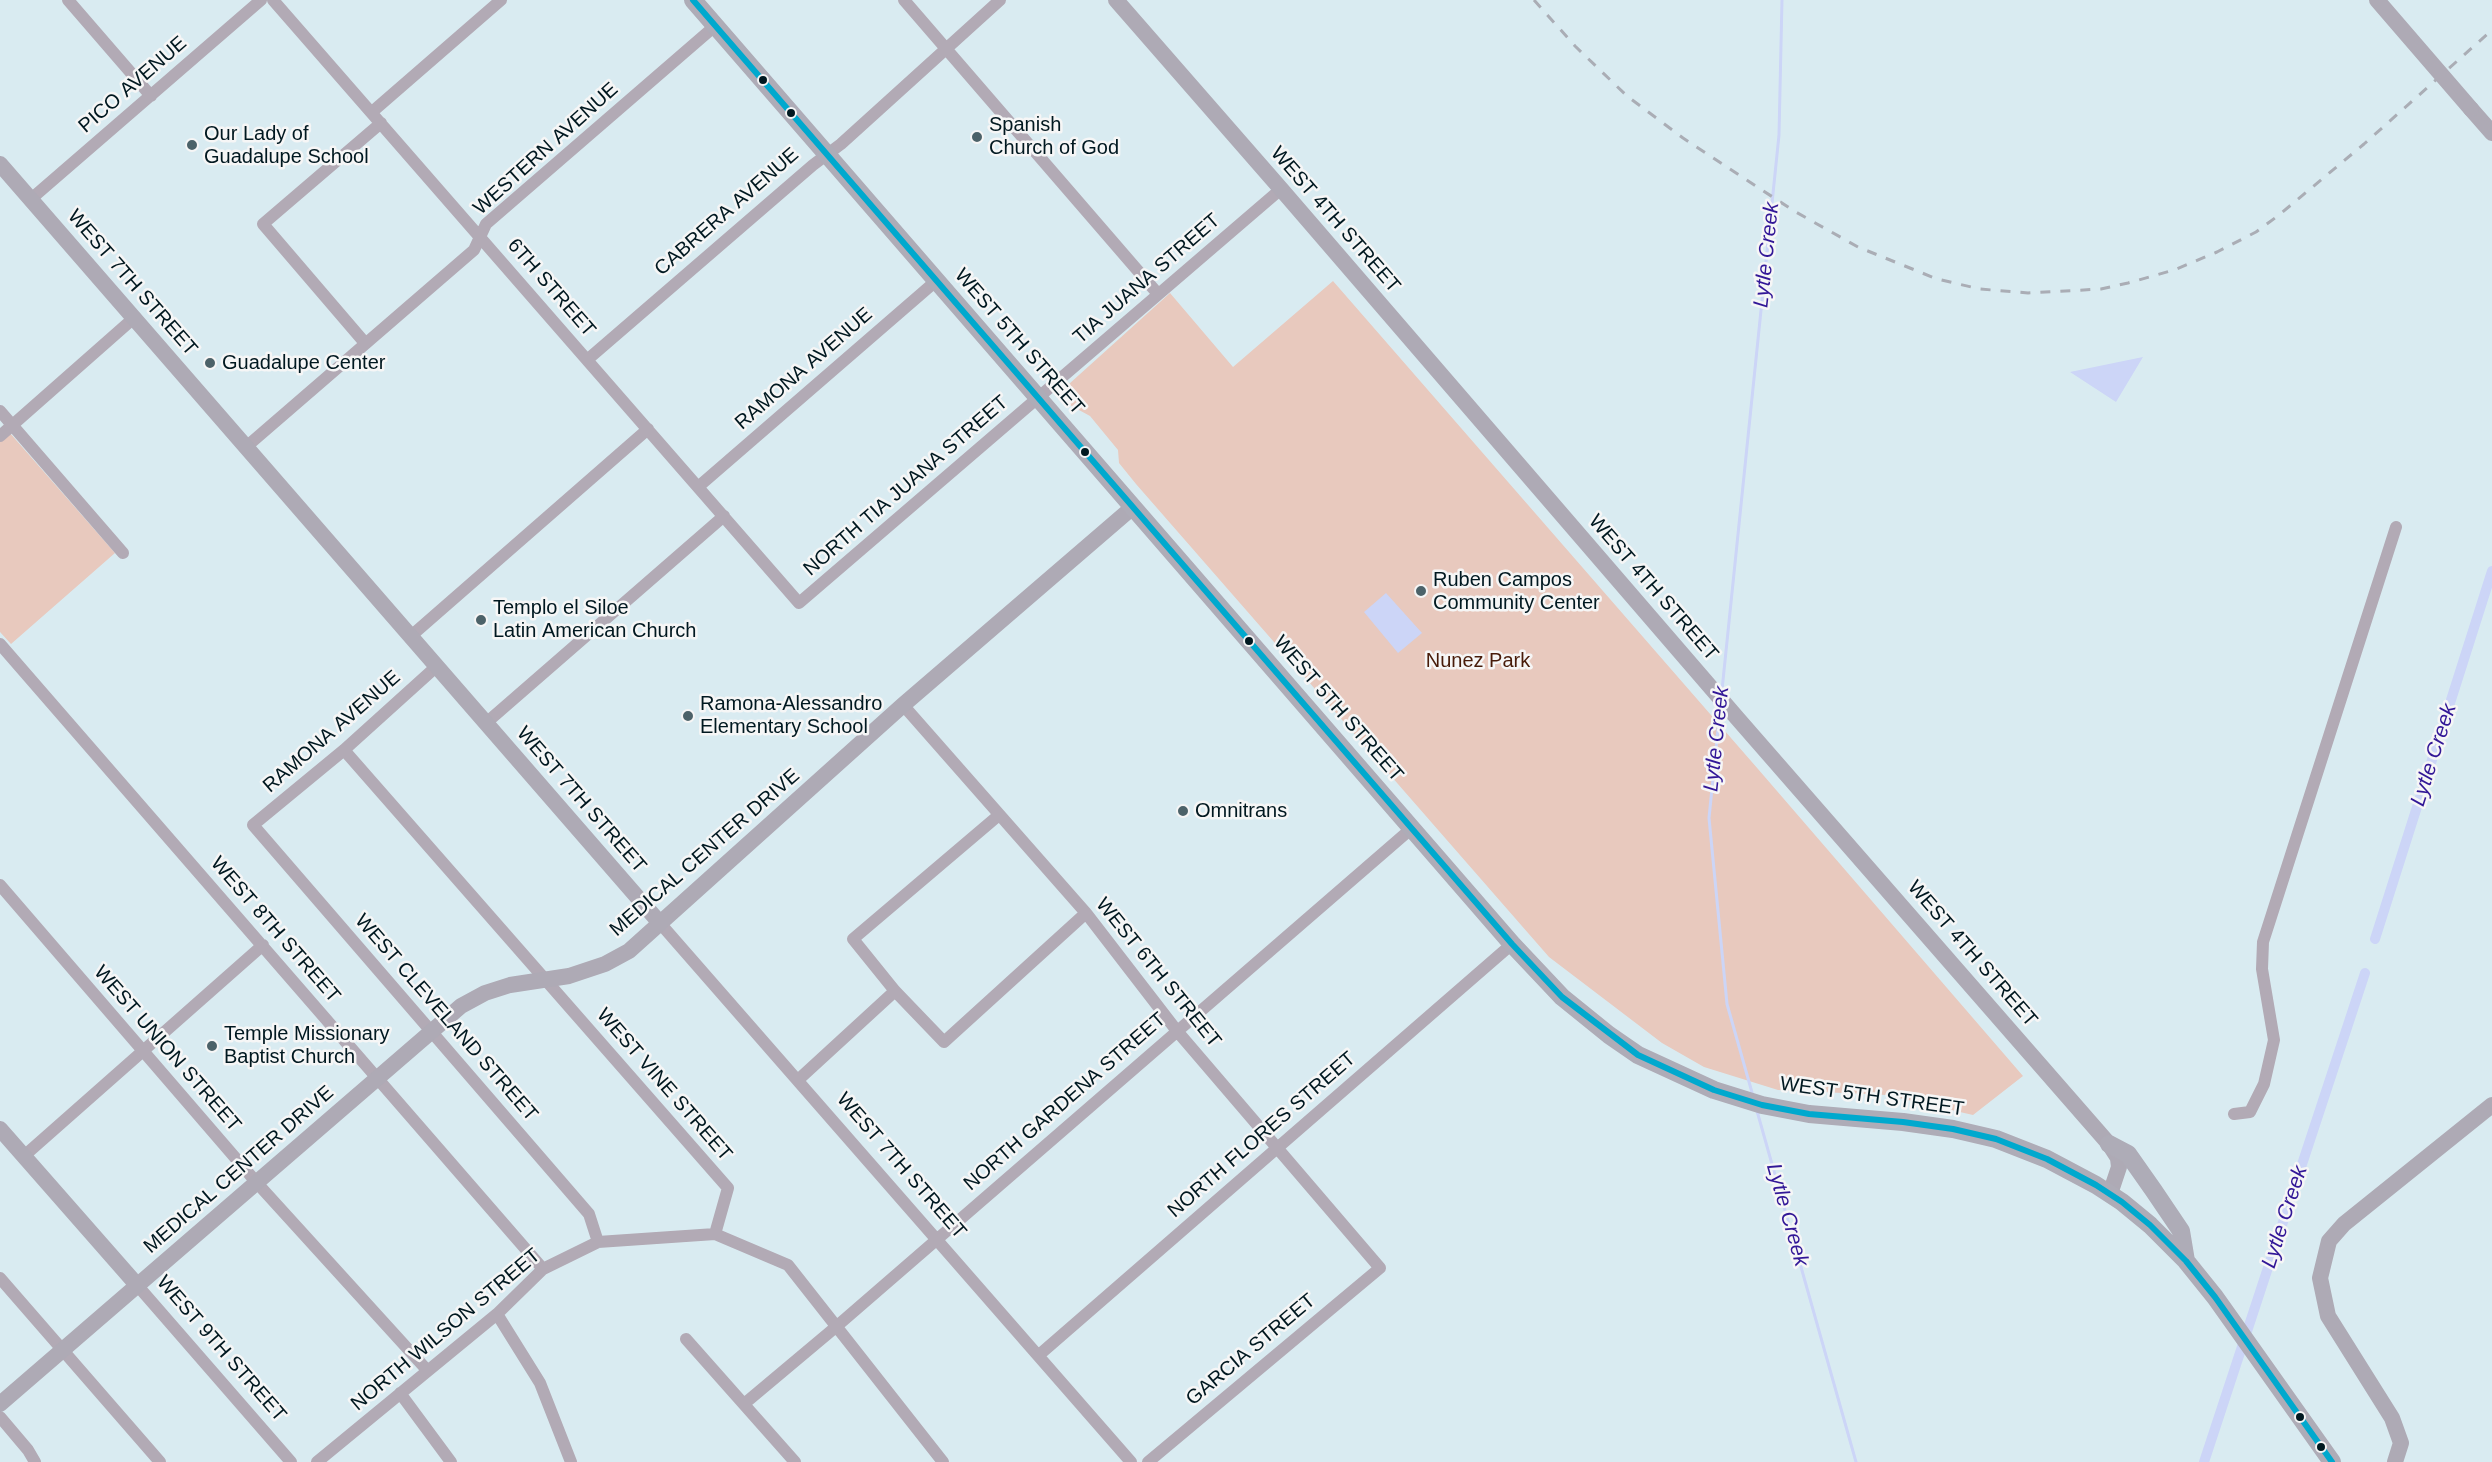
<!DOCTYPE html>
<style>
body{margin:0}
canvas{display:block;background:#d9ebf1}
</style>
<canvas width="2492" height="1462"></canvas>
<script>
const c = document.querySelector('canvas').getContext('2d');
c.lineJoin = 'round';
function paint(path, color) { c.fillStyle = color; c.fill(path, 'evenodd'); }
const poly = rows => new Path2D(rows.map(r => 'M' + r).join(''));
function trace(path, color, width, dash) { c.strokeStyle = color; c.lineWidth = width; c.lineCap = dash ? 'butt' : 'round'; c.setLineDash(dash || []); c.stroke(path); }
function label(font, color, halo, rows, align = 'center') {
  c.font = font + ' Helvetica,sans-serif'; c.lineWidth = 5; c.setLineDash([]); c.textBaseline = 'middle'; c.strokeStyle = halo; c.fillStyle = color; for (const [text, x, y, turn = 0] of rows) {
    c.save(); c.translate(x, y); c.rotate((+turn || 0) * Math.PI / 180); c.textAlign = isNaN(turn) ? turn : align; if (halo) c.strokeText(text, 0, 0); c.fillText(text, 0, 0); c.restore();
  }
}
const green = poly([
 [1333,281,1758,769,2023,1076,1973,1115,1886,1095,1778,1090,1704,1067,1662,1043,1549,957,1136,484,1119,463,1118,450,1090,416,1068,404,1059,393,1170,293,1233,367],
 [9,432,115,553,11,644,0,632,0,440]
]);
const water = poly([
 [2143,357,2116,402,2070,372],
 [1386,593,1422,633,1398,653,1364,612]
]);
const stream = poly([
 [1722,690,1779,135,1782,0],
 [1720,709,1709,818,1727,1004,1753,1096],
 [1757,1111,1856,1462]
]);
const canal = poly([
 [2375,939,2492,571],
 [2204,1462,2365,973]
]);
const street = poly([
 [68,0,151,96],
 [273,0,799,603,1281,189],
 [904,0,1158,294],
 [372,112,501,0],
 [31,199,261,0],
 [365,343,263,224,381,123],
 [587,360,813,165,841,144,1000,0],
 [0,411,123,553],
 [0,436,135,317],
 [246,447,474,250,486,224,715,26],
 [698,487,936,281],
 [411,636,648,429],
 [0,644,543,1269],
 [437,666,344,750,253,825,589,1214,598,1242],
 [903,705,1086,913,1177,1031,1380,1268,1148,1462],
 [486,723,724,516],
 [344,750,728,1188,715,1234],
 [999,815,853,939,895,991,944,1042,1086,913],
 [0,885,257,1183,427,1370],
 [659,922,1131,1462],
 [798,1080,895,991],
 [2234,1114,2250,1112,2264,1084,2274,1040,2262,969,2263,942,2396,527],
 [24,1156,263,945],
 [0,1278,160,1462],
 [137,1285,291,1462],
 [497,1314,540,1383,571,1462],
 [686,1339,795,1462],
 [1039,1355,1512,944],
 [400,1393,451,1462],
 [744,1404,837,1326,1412,828],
 [0,1417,28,1450,35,1462],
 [317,1462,497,1314,543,1269,598,1242,715,1234,788,1265,943,1462]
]);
const secondary = poly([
 [1116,0,1281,189,1738,719,2109,1144,2118,1158,2119,1167,2110,1194],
 [2471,109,2492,133],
 [0,164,659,922],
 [0,1129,137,1285],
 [0,1404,461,1006,485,993,510,985,569,976,605,964,629,951,903,705,1133,507],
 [2395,1462,2401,1443,2392,1418,2328,1316,2320,1278,2329,1241,2344,1224,2492,1105]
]);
const primary = poly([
 [693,0,1512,944,1562,997,1609,1035,1638,1055,1714,1090,1762,1105,1809,1114,1903,1122,1953,1129,1996,1139,2047,1159,2096,1185,2122,1202,2150,1225,2186,1261,2215,1297,2332,1462],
 [2109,1144,2128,1154,2154,1191,2181,1231,2186,1261]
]);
const rail = poly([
 [1534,0,1575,46,1627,96,1683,138,1794,211,1858,247,1937,279,1980,289,2028,293,2101,289,2128,283,2174,270,2217,252,2256,232,2279,215,2364,144,2492,30]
]);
const secondaryBridge = poly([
 [2377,0,2471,109]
]);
const bus1 = poly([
 [693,0,1512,944,1562,997,1638,1055,1714,1090,1762,1105,1809,1114,1903,1122,1953,1129,1996,1139,2047,1159,2096,1185,2122,1202,2150,1225,2186,1261,2215,1297,2332,1462]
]);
const markers = [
 [763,80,5,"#001820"],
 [791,113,5,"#001820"],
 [977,137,6,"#4c6269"],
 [192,145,6,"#4c6269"],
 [210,363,6,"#4c6269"],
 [1085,452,5,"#001820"],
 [1421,591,6,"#4c6269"],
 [481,620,6,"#4c6269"],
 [1249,641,5,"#001820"],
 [688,716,6,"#4c6269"],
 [1183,811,6,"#4c6269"],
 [212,1046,6,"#4c6269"],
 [2300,1417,5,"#001820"],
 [2321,1447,5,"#001820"]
];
const streetNames = [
 ["PICO AVENUE",133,85,-41],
 ["WESTERN AVENUE",546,149,-42],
 ["CABRERA AVENUE",727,212,-41],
 ["WEST 4TH STREET",1335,220,49],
 ["TIA JUANA STREET",1147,279,-41],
 ["WEST 7TH STREET",132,283,49],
 ["6TH STREET",551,288,49],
 ["WEST 5TH STREET",1019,342,49],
 ["RAMONA AVENUE",804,369,-41],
 ["NORTH TIA JUANA STREET",906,486,-41],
 ["WEST 4TH STREET",1653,588,49],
 ["WEST 5TH STREET",1338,709,49],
 ["RAMONA AVENUE",332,732,-41],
 ["WEST 7TH STREET",581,800,49],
 ["MEDICAL CENTER DRIVE",705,853,-41],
 ["WEST 8TH STREET",275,930,49],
 ["WEST 4TH STREET",1972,954,49],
 ["WEST 6TH STREET",1158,973,51],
 ["WEST CLEVELAND STREET",446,1018,49],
 ["WEST UNION STREET",167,1049,49],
 ["WEST VINE STREET",664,1085,49],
 ["WEST 5TH STREET",1872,1097,8],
 ["NORTH GARDENA STREET",1065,1102,-41],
 ["NORTH FLORES STREET",1262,1135,-41],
 ["WEST 7TH STREET",901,1166,49],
 ["MEDICAL CENTER DRIVE",239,1170,-41],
 ["NORTH WILSON STREET",446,1330,-40],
 ["WEST 9TH STREET",221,1349,49],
 ["GARCIA STREET",1251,1350,-40]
];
const poiNames = [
 ["Spanish",989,125],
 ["Church of God",989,148],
 ["Our Lady of",204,134],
 ["Guadalupe School",204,157],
 ["Guadalupe Center",222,363],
 ["Ruben Campos",1433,580],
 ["Community Center",1433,603],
 ["Templo el Siloe",493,608],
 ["Latin American Church",493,631],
 ["Ramona-Alessandro",700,704],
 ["Elementary School",700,727],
 ["Omnitrans",1195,811],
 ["Temple Missionary",224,1034],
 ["Baptist Church",224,1057]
];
const parkNames = [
 ["Nunez Park",1478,661]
];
const waterNames = [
 ["Lytle Creek",1767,255,-84],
 ["Lytle Creek",1717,739,-84],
 ["Lytle Creek",2434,755,-72],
 ["Lytle Creek",1787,1215,74],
 ["Lytle Creek",2285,1217,-72]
];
paint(green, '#e8c9be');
paint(water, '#ccd5f7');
trace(stream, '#ccd5f7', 3);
trace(canal, '#ccd5f7', 10);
trace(street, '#b2aab5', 12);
trace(secondary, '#aeaab5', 16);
trace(primary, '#aeacb7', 18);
trace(rail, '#aaadb5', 3, [10, 10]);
trace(secondaryBridge, '#aeaab5', 16);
trace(bus1, '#00a9ce', 6);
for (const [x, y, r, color] of markers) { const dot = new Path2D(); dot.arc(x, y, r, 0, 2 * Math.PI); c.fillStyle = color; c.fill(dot); trace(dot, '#f6f6f6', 2); }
label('20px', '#001820', '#f6f6f6', streetNames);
label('20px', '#001820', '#f6f6f6', poiNames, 'left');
label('20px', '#481b09', '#f6f6f6', parkNames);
label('italic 21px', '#321797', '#f6f6f6', waterNames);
</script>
